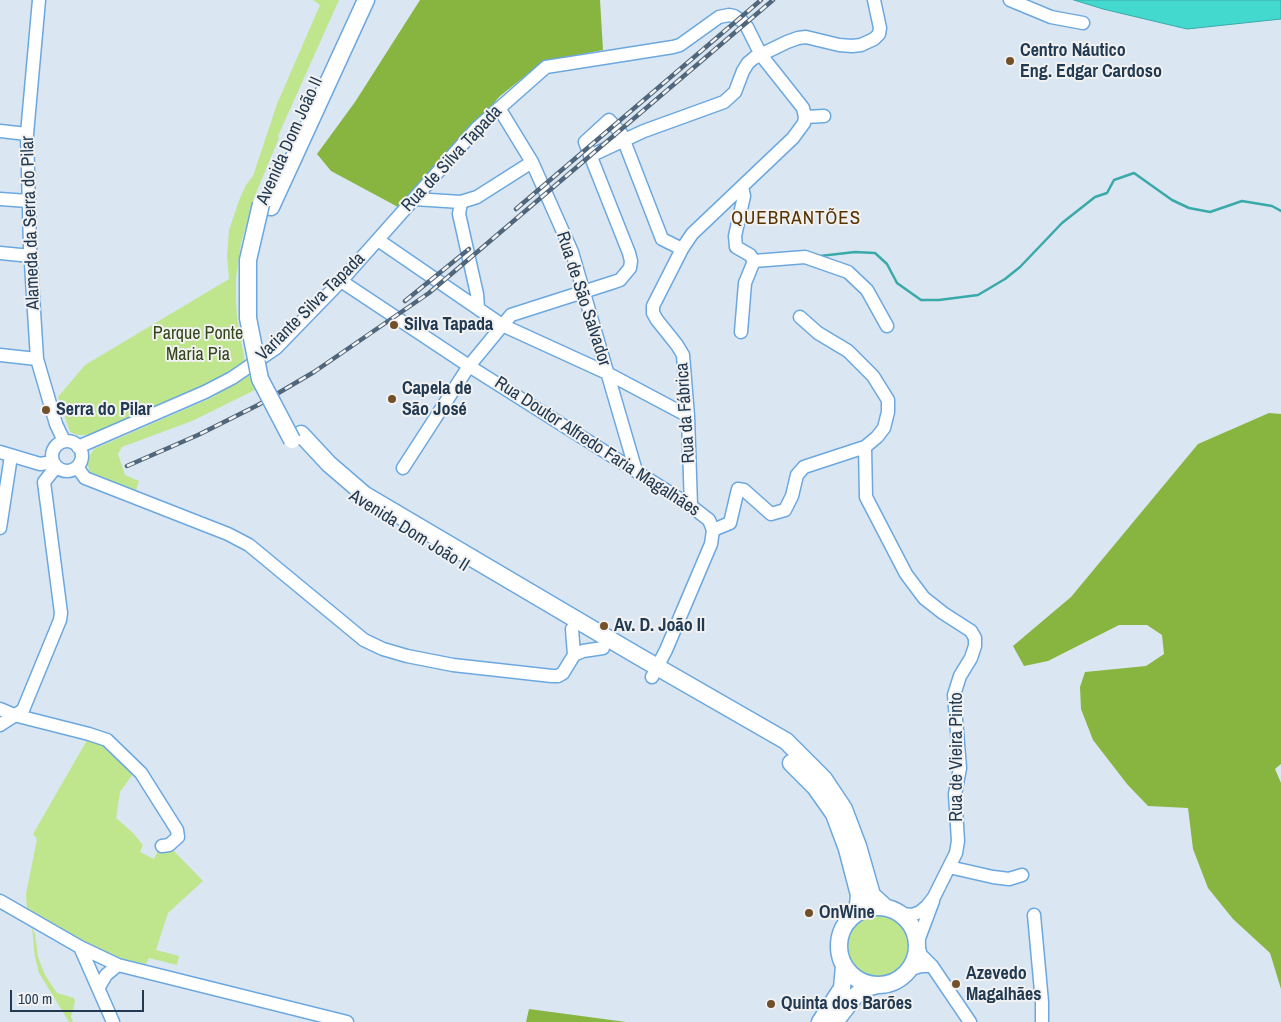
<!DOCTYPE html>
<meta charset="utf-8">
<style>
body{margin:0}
#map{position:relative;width:1281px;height:1022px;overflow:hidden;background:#dae6f2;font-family:"Archivo Narrow",sans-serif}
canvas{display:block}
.scale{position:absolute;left:10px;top:990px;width:134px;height:22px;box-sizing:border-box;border:2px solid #213a52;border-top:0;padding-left:6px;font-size:15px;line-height:18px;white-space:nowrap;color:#213a52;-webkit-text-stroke:4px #f1f1f1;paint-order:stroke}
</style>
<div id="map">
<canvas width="1281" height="1022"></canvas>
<div class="scale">100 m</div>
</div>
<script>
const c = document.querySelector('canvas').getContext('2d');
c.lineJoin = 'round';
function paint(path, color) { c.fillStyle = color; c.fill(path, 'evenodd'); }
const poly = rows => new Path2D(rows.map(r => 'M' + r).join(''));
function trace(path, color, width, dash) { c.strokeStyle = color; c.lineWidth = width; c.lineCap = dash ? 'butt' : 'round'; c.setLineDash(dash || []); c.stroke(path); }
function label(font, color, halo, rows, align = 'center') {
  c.font = font + ' "Archivo Narrow",sans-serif'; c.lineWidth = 4; c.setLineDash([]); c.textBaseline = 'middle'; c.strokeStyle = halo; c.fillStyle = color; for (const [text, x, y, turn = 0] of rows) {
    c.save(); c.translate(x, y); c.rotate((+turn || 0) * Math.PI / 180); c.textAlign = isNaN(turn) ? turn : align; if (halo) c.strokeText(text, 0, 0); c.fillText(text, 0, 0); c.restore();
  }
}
const green = poly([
 [313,0,339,0,278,136,279,138,254,198,241,243,236,278,236,300,237,317,245,362,204,386,93,435,77,435,70,432,58,397,85,365,229,279,227,256,229,230,240,198,246,185,253,176,277,104,320,5],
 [249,375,255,390,192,421,122,447,118,454,125,475,139,481,135,493,94,477,90,473,87,462,90,455,94,449,211,398],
 [84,737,105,742,135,771,120,792,116,818,132,832,143,845,140,852,154,859,159,849,171,848,203,881,168,913,156,950,179,956,177,965,149,958,146,964,123,959,100,950,27,910,26,894,37,839,33,834,86,742],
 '845 946a33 33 0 1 1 66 0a33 33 0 1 1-66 0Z',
 [32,928,35,934,38,957,45,975,57,993,74,998,75,1002,71,1017,73,1022,69,1022,39,973,35,957]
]);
const forest = poly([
 [420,0,600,0,603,50,544,61,500,96,453,150,398,207,331,171,317,154,355,102],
 [1269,413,1281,414,1281,764,1275,769,1281,783,1281,989,1270,953,1233,919,1208,888,1193,849,1188,808,1148,806,1127,784,1093,740,1081,709,1080,687,1085,672,1146,666,1164,654,1162,635,1147,625,1119,625,1048,661,1024,666,1013,646,1071,597,1198,444],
 [529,1009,626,1022,526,1022]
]);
const water = poly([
 [1074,0,1281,0,1281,19,1187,29,1103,9,1074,0]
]);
const stream = poly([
 [820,256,855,252,875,253,887,264,897,283,921,300,939,300,978,295,1005,279,1020,267,1062,223,1095,197,1107,193,1114,180,1134,173,1172,200,1189,208,1210,212,1242,201,1272,206,1281,211]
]);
const minor = poly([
 [39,0,27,134,30,247,37,359,56,424,64,441],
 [1010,0,1051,17,1083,23],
 [499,108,532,162,572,252,636,471],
 [805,117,824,116],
 [0,131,27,134],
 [590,156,644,131,724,102,735,92,743,71,748,63,754,58,787,42,798,38,806,37,839,45,852,46,861,45,874,39,879,34,880,28,874,0],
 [742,187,744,196,735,236,736,247,750,255,754,261],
 [0,199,28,201],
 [414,199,461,202,477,197,532,162],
 [461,202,459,214,477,294,478,308],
 [378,240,502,325,607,373,688,416],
 [0,253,31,256],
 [754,261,805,257,848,272,867,290,887,326],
 [341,281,469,366,691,506,709,520,713,530,711,544,666,650,652,677],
 [800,317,818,333,848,351,873,376,888,400,888,412,884,428,877,437,865,447,866,497,906,574,924,598,943,613,971,631,975,638,975,646,971,658,960,676,954,695,960,768,955,794,958,841,956,853,934,897,927,906,920,912,912,915,902,914],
 [741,332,745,283,754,261],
 [0,355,37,359],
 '52 456a15 15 0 1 1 30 0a15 15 0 1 1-30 0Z',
 [78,447,205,392,232,378,276,348,341,281,477,128,546,67,673,47,680,45,719,17,729,15,734,16,742,21,747,27,761,55,803,108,805,117],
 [0,452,40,464,53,462],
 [77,467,85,478,228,534,249,545,364,640,383,649,407,656,453,665,552,676,558,676,563,673,574,655,583,651,603,648],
 [403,468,469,366,511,315,611,283,620,280,630,268,631,261,629,253,585,142,609,120,621,133,662,239,682,249],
 [691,506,688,416,683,355,677,345,657,320,653,313,653,306,682,249,692,234,793,138,804,123,805,117],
 [0,528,11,456],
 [713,530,730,523,738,489,744,490,771,514,785,510,792,496,797,475,804,467,865,447],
 [572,629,574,655],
 [0,709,14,715,89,734,107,740,141,773,177,830,178,837,169,845,162,846],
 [0,725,23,710,60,620,61,613,44,482,56,467],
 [949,867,993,877,1009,879,1022,875],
 [0,901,80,947,118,965,347,1022],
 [1034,915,1042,1002,1042,1022],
 [918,941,933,901],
 [918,946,921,955,932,966,970,1022],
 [80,947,113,1022],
 [911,969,921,966,932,966],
 [99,987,106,975,118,965]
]);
const major = poly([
 [271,207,366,0],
 [301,434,329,464,365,495,638,656,786,741,824,779,844,809,858,846,872,895,884,906],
 [791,763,815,787,834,814,847,849,859,895,858,905,854,914],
 '839 946a39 39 0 1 1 78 0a39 39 0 1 1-78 0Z',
 [820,1022,842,988,844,966],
 [835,1022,856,995,863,989,877,985]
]);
const rail = poly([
 [516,209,761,0],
 [405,301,469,249],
 [127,466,198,435,258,405,314,372,429,293,773,0]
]);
const majorBridge = poly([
 [261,204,248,260,248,318,260,379,292,440]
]);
const markers = [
 [1010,61,5,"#735029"],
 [394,325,5,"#735029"],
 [392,399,5,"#735029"],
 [46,410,5,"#735029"],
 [604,626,5,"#735029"],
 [809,913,5,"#735029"],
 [956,984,5,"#735029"],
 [771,1004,5,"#735029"]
];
const poiNames = [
 ["Centro Náutico",1020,51],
 ["Eng. Edgar Cardoso",1020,72],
 ["Silva Tapada",404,325],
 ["Capela de",402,389],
 ["São José",402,410],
 ["Serra do Pilar",56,410],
 ["Av. D. João II",614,626],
 ["OnWine",819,913],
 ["Azevedo",966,974],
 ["Magalhães",966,995],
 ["Quinta dos Barões",781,1004]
];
const streetNames = [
 ["Avenida Dom João II",290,141,-66],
 ["Rua de Silva Tapada",452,159,-47],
 ["Alameda da Serra do Pilar",31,223,-92],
 ["Rua de São Salvador",583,299,72],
 ["Variante Silva Tapada",311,307,-45],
 ["Rua da Fábrica",686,413,-94],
 ["Rua Doutor Alfredo Faria Magalhães",597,447,33],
 ["Avenida Dom João II",409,531,32],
 ["Rua de Vieira Pinto",957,757,-90]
];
const parkNames = [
 ["Parque Ponte",198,334],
 ["Maria Pia",198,355]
];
const neighbourhoodNames = [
 ["QUEBRANTÕES",796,219]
];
paint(green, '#bfe68d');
paint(forest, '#87b53f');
paint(water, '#44d9ce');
trace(water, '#3aa9a9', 1);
trace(stream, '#3aa9a9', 2.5);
trace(minor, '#6ba8e0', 15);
trace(major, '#6ba8e0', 19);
trace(minor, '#fff', 12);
trace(major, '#fff', 16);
trace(rail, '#50667a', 4.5);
trace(rail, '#f1f1f1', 2.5, [8]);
trace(majorBridge, '#6ba8e0', 19, []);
trace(majorBridge, '#fff', 16);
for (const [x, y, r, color] of markers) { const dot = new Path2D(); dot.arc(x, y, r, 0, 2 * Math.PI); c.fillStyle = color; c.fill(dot); trace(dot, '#f1f1f1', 2); }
label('bold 18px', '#213a52', '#f1f1f1', poiNames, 'left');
label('18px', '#213a52', '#f1f1f1', streetNames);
label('18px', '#344618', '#f1f1f1', parkNames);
c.letterSpacing = '1px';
label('19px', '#573300', '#f1f1f1', neighbourhoodNames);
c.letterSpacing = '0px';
</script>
